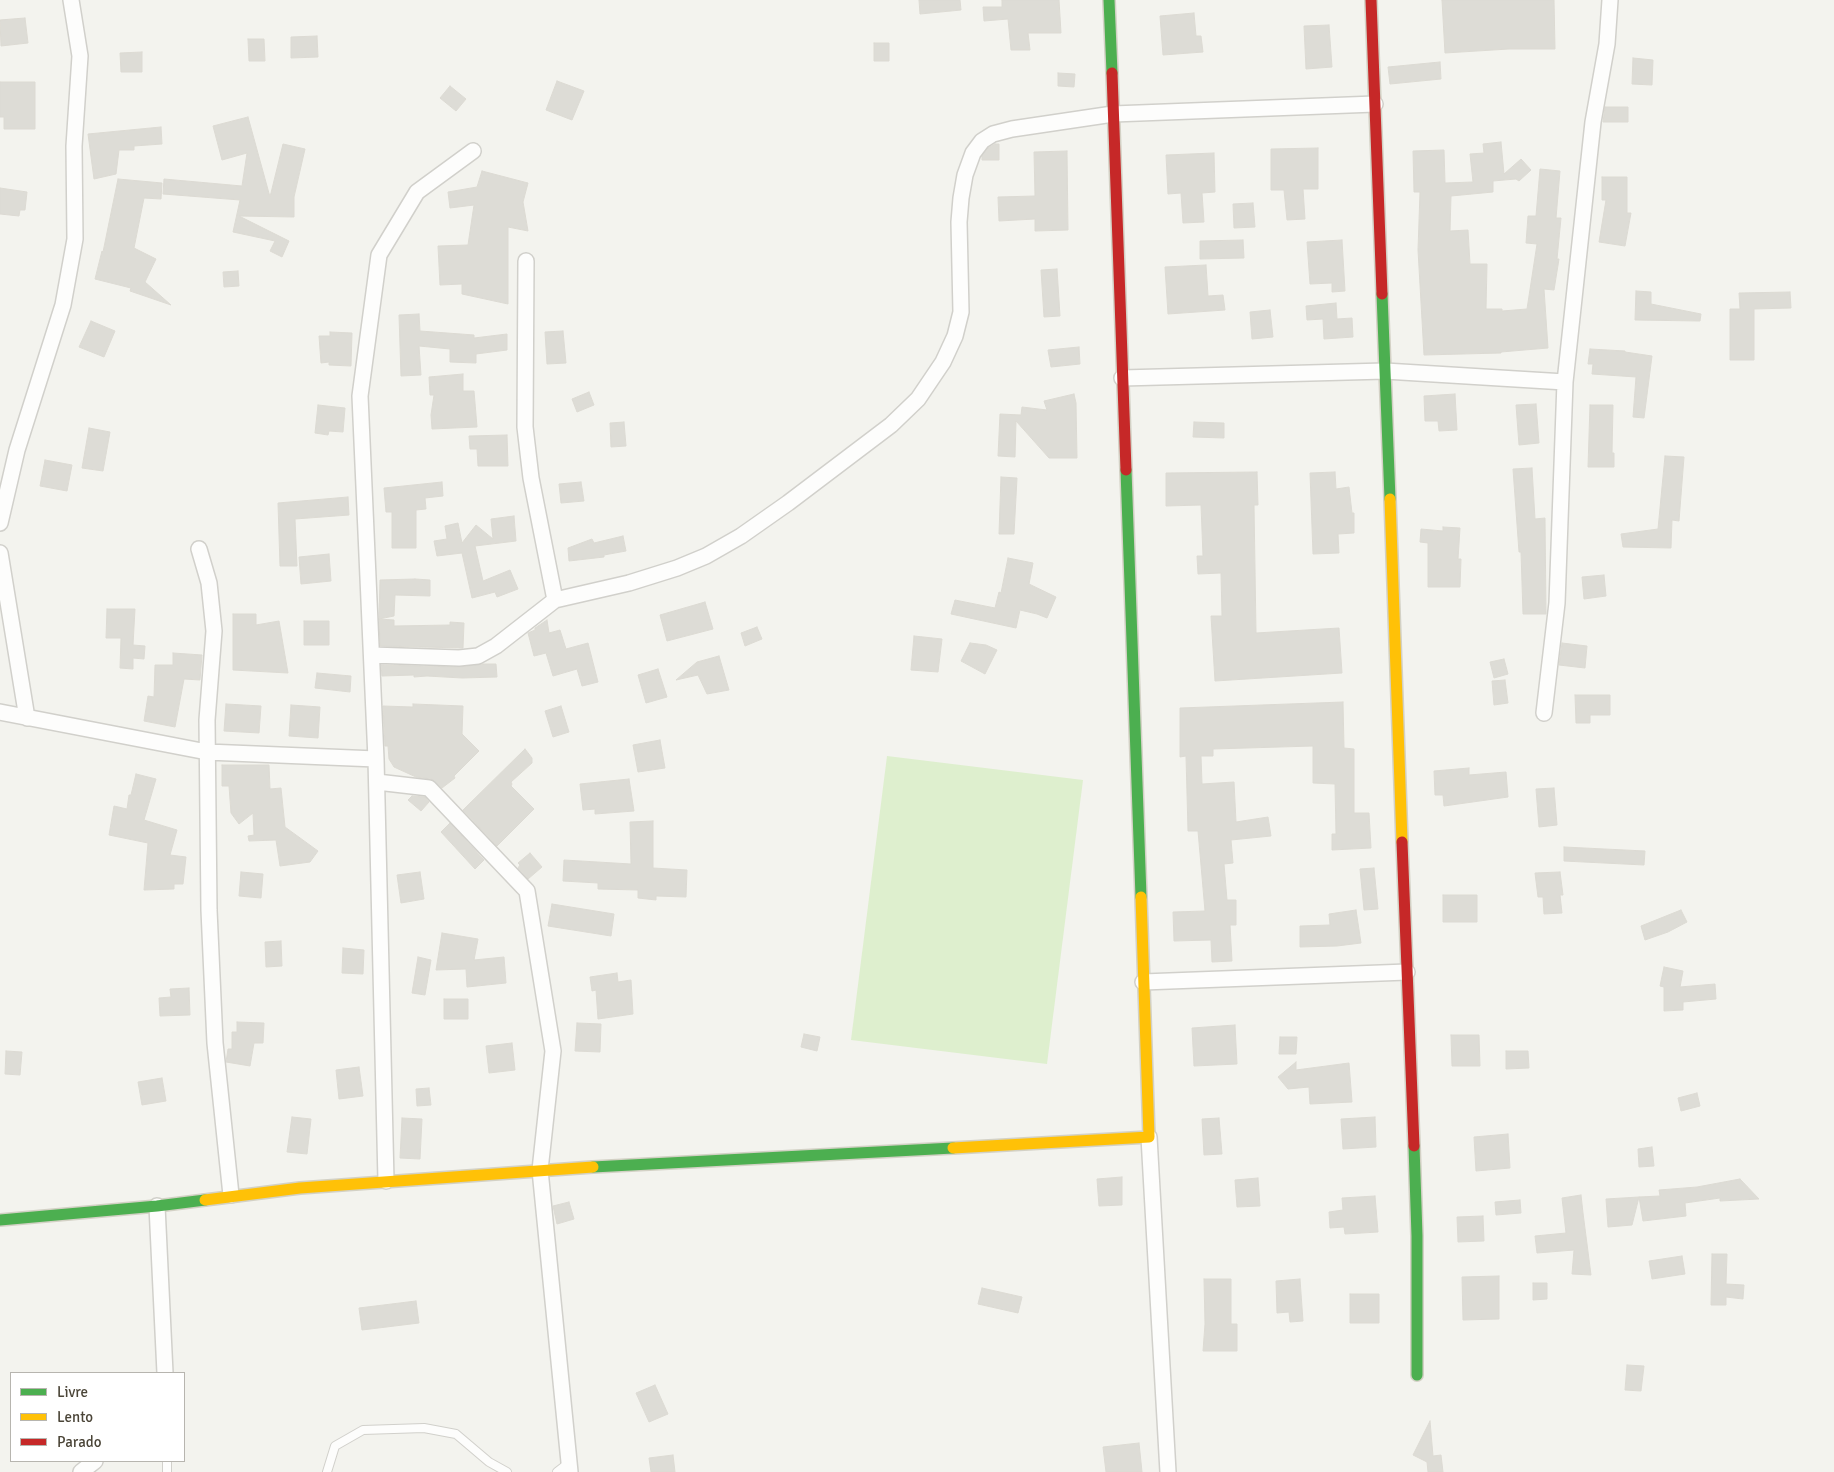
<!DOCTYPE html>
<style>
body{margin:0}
#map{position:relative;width:1834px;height:1472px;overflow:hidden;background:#f3f3ee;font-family:Signika,sans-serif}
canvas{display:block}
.legend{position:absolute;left:10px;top:1372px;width:175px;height:90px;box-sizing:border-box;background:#fff;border:1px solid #b7b5af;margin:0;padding:6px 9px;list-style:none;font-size:15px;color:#4b4538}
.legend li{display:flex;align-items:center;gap:10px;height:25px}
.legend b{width:25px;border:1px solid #b7b5af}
</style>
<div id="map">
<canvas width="1834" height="1472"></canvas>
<ul class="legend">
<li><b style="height:6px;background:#4caf50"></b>Livre</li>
<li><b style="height:6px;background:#ffc107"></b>Lento</li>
<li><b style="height:6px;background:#c62828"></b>Parado</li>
</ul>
</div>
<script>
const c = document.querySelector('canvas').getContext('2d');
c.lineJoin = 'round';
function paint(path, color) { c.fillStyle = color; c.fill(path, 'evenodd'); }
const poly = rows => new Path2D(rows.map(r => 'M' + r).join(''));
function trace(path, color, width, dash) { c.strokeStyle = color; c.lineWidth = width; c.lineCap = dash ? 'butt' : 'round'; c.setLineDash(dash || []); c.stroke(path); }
const green = poly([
 [887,756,1083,780,1047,1064,851,1040]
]);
const building = poly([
 [919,0,960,0,961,10,920,14,919,0],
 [1002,0,1059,0,1061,33,1028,33,1030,50,1011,50,1008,19,984,21,983,7,1002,7,1002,0],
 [1442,0,1554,0,1555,49,1509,49,1445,53,1442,0],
 [1194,13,1196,36,1201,36,1203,52,1163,55,1160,16,1194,13],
 [25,18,28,43,1,46,0,20,25,18],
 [1329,25,1332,67,1306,69,1304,26,1329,25],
 [317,36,318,57,291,58,291,37,317,36],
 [248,39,264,39,265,61,249,61,248,39],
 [874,43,889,43,889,61,874,61,874,43],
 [142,52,142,72,121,72,120,53,142,52],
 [1633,58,1653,60,1652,85,1632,84,1633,58],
 [1440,62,1441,79,1390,84,1388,67,1440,62],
 [1058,73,1075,74,1074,87,1058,86,1058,73],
 [557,81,584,91,572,120,546,110,557,81],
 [0,82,35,82,35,129,4,129,4,117,0,117,0,82],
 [450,86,466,99,456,111,440,98,450,86],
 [1605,107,1628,107,1628,122,1603,122,1605,107],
 [248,117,270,197,283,144,305,149,294,197,294,217,239,216,289,241,282,257,270,251,275,241,233,232,240,200,163,194,164,179,242,186,247,153,222,160,213,126,248,117],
 [161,127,162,144,134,146,134,150,119,150,116,174,94,179,88,134,161,127],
 [1501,142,1504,174,1521,159,1531,170,1519,181,1516,179,1493,181,1493,192,1451,196,1450,231,1468,230,1470,264,1487,264,1486,309,1502,309,1502,311,1527,309,1537,244,1526,243,1528,216,1536,216,1540,169,1560,171,1556,218,1561,218,1557,259,1559,259,1554,290,1544,289,1548,348,1501,352,1501,353,1424,355,1418,250,1420,192,1414,192,1413,151,1444,150,1445,183,1473,182,1470,154,1484,153,1483,144,1501,142],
 [995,144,999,144,999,160,982,160,982,156,988,148,995,144],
 [1318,148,1318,189,1303,189,1305,219,1287,220,1284,190,1271,190,1271,149,1318,148],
 [1067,151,1068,230,1035,231,1035,219,999,221,998,197,1035,196,1034,152,1067,151],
 [1214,153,1215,192,1202,193,1204,222,1183,223,1181,193,1168,194,1166,155,1214,153],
 [482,171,528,183,523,202,528,231,508,227,508,304,462,294,462,284,440,285,438,246,468,245,474,205,450,208,448,192,477,187,482,171],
 [1602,177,1627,177,1627,213,1631,213,1625,246,1599,242,1606,200,1602,200,1602,177],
 [118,179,162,183,161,199,144,198,134,248,156,259,145,282,171,305,130,291,131,288,95,279,102,251,103,252,118,179],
 [0,188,27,192,25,210,20,210,19,216,0,214,0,188],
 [1253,203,1255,227,1234,228,1233,204,1253,203],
 [1243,240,1244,258,1200,259,1200,241,1243,240],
 [1342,240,1345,291,1332,292,1332,283,1310,284,1307,242,1342,240],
 [1206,265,1208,296,1223,295,1225,310,1168,314,1165,267,1206,265],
 [1057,269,1060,316,1044,317,1041,270,1057,269],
 [238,271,239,286,224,287,223,272,238,271],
 [1636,291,1651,292,1651,304,1701,314,1700,321,1635,320,1636,291],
 [1790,292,1791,308,1754,309,1754,360,1730,360,1730,309,1740,309,1739,293,1790,292],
 [1336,303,1337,319,1352,318,1353,337,1324,339,1323,319,1307,320,1306,306,1336,303],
 [1270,310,1273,337,1252,339,1250,312,1270,310],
 [419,314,420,331,474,335,474,338,507,334,507,350,476,354,476,363,450,362,450,349,419,346,421,375,401,376,399,315,419,314],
 [91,321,115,331,104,357,79,347,91,321],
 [563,331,566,363,547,364,545,332,563,331],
 [330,332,352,333,351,366,329,365,329,362,321,363,319,336,330,336,330,332],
 [1079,347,1080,364,1051,367,1048,350,1079,347],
 [1590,349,1625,351,1625,352,1652,356,1644,418,1633,417,1636,377,1592,374,1593,364,1588,364,1590,349],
 [463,374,463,391,474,391,477,427,432,429,431,415,434,395,430,395,429,377,463,374],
 [589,392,594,405,577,412,572,399,589,392],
 [1074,394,1076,403,1077,458,1049,458,1016,421,1015,457,998,456,1000,414,1021,415,1022,407,1047,410,1044,401,1074,394],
 [1455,394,1457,430,1439,431,1438,421,1425,421,1424,396,1455,394],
 [1536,404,1539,443,1519,445,1516,405,1536,404],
 [318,405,345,408,343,432,329,431,328,435,315,433,318,405],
 [1590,405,1613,405,1612,453,1614,453,1614,467,1588,467,1590,405],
 [624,422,626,446,611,447,610,423,624,422],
 [1194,422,1224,423,1224,438,1193,437,1194,422],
 [89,428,110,432,103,471,82,468,89,428],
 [507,435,508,466,478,466,477,449,470,449,469,436,507,435],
 [1665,456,1684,457,1679,521,1672,520,1671,548,1623,547,1621,534,1658,529,1665,456],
 [45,460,72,465,67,491,40,486,45,460],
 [1532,468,1535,519,1545,518,1546,614,1523,614,1521,552,1519,552,1513,469,1532,468],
 [1257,472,1258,505,1254,505,1256,633,1339,628,1342,673,1215,681,1211,616,1222,616,1221,573,1198,574,1197,556,1203,556,1201,505,1166,506,1166,473,1257,472],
 [1335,472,1336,489,1349,487,1352,513,1354,513,1354,533,1338,534,1339,553,1313,554,1310,473,1335,472],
 [1001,477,1017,478,1014,534,999,534,1001,477],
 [442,482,443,496,425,498,426,509,416,510,416,548,392,548,392,512,386,512,384,488,442,482],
 [581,482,584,501,561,503,559,484,581,482],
 [348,497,349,515,295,519,297,566,280,566,278,503,348,497],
 [514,516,516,541,475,546,483,581,510,570,518,589,497,597,495,592,472,598,462,553,437,556,434,541,447,539,445,526,458,523,462,543,476,525,493,539,491,519,514,516],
 [1443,527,1460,528,1458,559,1461,559,1460,587,1428,587,1428,543,1420,542,1421,529,1443,531,1443,527],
 [623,536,626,551,604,555,604,557,569,561,568,548,592,539,594,543,623,536],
 [329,554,331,581,301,584,299,557,329,554],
 [1008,558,1033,563,1029,584,1056,597,1047,618,1037,614,1020,610,1016,628,951,614,955,600,995,608,999,592,1001,593,1008,558],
 [1604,575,1606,596,1584,599,1582,577,1604,575],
 [415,579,430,580,430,596,395,595,394,616,379,619,380,580,415,579],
 [705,602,713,629,667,641,660,615,705,602],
 [107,609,135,609,133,645,145,646,144,659,133,658,133,669,120,668,121,638,106,638,107,609],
 [233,614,256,614,256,625,279,621,288,673,233,670,233,614],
 [379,619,394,620,394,626,450,625,450,622,464,623,463,648,380,646,379,619],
 [547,620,549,633,560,630,566,649,588,643,598,682,582,686,577,669,553,676,546,653,534,656,528,633,535,630,535,628,547,620],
 [304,621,329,621,329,645,304,645,304,621],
 [757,627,762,639,745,646,741,633,757,627],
 [914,636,942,639,938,672,911,670,914,636],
 [970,643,986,645,997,650,985,674,961,661,970,643],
 [1562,643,1587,646,1585,668,1559,665,1562,643],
 [173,653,202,655,200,680,184,679,175,727,144,721,148,696,154,697,155,665,173,665,173,653],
 [719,656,729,690,707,694,698,675,676,680,697,662,719,656],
 [1504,659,1508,674,1494,678,1490,662,1504,659],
 [483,664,496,664,497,677,462,678,427,676,414,677,414,675,382,676,381,665,459,667,483,664],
 [658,669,667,697,646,703,638,675,658,669],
 [317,673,351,676,350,692,315,688,317,673],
 [1505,680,1508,703,1494,705,1492,681,1505,680],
 [1575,695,1610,695,1610,715,1590,715,1590,723,1576,723,1575,695],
 [1343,702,1344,748,1354,749,1354,813,1369,813,1371,848,1332,850,1332,834,1336,834,1335,784,1313,783,1313,746,1213,749,1213,756,1201,756,1202,784,1234,782,1236,822,1268,817,1271,836,1231,840,1233,863,1224,864,1227,900,1236,900,1236,925,1230,925,1232,961,1212,962,1211,940,1174,941,1173,912,1205,911,1198,831,1188,831,1186,756,1180,757,1180,708,1343,702],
 [226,704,261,706,259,733,224,731,226,704],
 [413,704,463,706,462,734,479,751,454,776,455,778,442,788,431,779,416,777,394,767,389,759,388,746,385,746,383,706,413,707,413,704],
 [291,705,320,707,318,738,289,736,291,705],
 [561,706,569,732,553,737,545,711,561,706],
 [660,740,665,768,638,772,633,745,660,740],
 [525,749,532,758,532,763,511,782,512,784,511,786,534,809,497,846,463,810,525,749],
 [222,765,269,765,270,789,281,788,285,827,318,851,310,862,280,866,276,840,249,841,248,836,254,835,253,813,239,824,231,813,229,786,222,786,222,765],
 [1469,768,1469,775,1506,772,1508,797,1444,806,1443,795,1435,795,1434,771,1469,768],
 [136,774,156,779,144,820,177,830,170,855,186,857,183,884,174,884,174,889,144,890,148,843,109,835,114,806,127,809,129,795,131,795,136,774],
 [629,779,634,811,595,814,595,809,583,810,580,784,629,779],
 [1554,788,1557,825,1539,827,1536,789,1554,788],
 [412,796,425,797,429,802,421,811,408,800,412,796],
 [653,821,653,868,687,870,686,897,656,896,656,900,638,898,638,890,598,889,598,883,563,881,564,860,631,864,630,822,653,821],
 [450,823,484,860,475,869,441,832,450,823],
 [1564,847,1645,851,1644,865,1564,861,1564,847],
 [530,853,542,867,528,879,518,868,520,865,518,863,530,853],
 [1374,868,1378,909,1364,910,1360,869,1374,868],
 [241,872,263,874,261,898,239,896,241,872],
 [420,872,424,899,401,903,397,875,420,872],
 [1560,872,1563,895,1560,895,1562,913,1544,914,1543,897,1538,897,1535,873,1560,872],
 [1443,895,1477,895,1477,922,1443,922,1443,895],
 [552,904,614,914,611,936,548,926,552,904],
 [1356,910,1361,943,1337,946,1300,947,1300,926,1330,925,1329,914,1356,910],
 [1681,910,1687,922,1668,932,1645,940,1641,926,1681,910],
 [442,933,478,939,474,960,504,957,506,983,467,987,466,969,436,970,442,933],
 [281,941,282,966,266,967,265,942,281,941],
 [343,948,364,950,363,974,342,973,343,948],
 [418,957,431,960,425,995,412,993,418,957],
 [1664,967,1683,971,1680,987,1715,984,1716,999,1683,1002,1683,1010,1664,1011,1664,987,1660,986,1664,967],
 [617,973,618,982,631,980,633,1014,598,1019,596,990,592,991,590,977,617,973],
 [189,988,190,1015,160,1016,159,998,171,997,170,989,189,988],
 [444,999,468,999,468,1019,444,1019,444,999],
 [237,1022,264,1023,263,1043,254,1043,250,1066,226,1062,228,1049,232,1049,232,1032,237,1032,237,1022],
 [577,1023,601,1024,600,1052,575,1051,577,1023],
 [1235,1025,1237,1064,1194,1066,1192,1028,1235,1025],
 [804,1034,820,1037,817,1051,801,1047,804,1034],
 [1451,1035,1479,1035,1480,1066,1452,1066,1451,1035],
 [1280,1037,1297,1037,1296,1054,1279,1054,1280,1037],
 [512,1043,515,1070,489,1073,486,1046,512,1043],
 [6,1051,22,1052,20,1075,5,1074,6,1051],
 [1506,1051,1528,1051,1529,1068,1506,1069,1506,1051],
 [1296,1062,1296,1070,1349,1063,1352,1102,1310,1104,1309,1087,1288,1089,1278,1077,1296,1062],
 [359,1067,363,1096,339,1099,336,1070,359,1067],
 [162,1078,166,1101,142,1105,138,1082,162,1078],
 [429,1088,431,1105,417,1106,416,1089,429,1088],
 [1697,1093,1700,1106,1681,1111,1678,1098,1697,1093],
 [292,1117,311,1119,307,1154,287,1152,292,1117],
 [1375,1117,1376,1147,1343,1149,1341,1119,1375,1117],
 [402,1118,422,1119,420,1159,400,1158,402,1118],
 [1219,1118,1222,1154,1204,1155,1202,1119,1219,1118],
 [1508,1134,1510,1168,1476,1171,1474,1137,1508,1134],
 [1652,1147,1654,1166,1639,1167,1638,1149,1652,1147],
 [1122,1177,1122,1205,1099,1206,1097,1179,1122,1177],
 [1258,1178,1260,1206,1237,1207,1235,1180,1258,1178],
 [1740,1179,1759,1199,1720,1201,1720,1198,1685,1203,1686,1216,1643,1221,1639,1197,1660,1196,1659,1190,1697,1187,1740,1179],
 [1581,1195,1583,1213,1591,1275,1572,1274,1574,1250,1537,1253,1535,1236,1566,1233,1562,1198,1581,1195],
 [1375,1196,1378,1232,1345,1234,1344,1227,1330,1228,1329,1212,1343,1210,1342,1198,1375,1196],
 [1639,1197,1632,1225,1608,1227,1606,1199,1639,1197],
 [1520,1200,1521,1213,1496,1215,1495,1202,1520,1200],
 [569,1202,574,1219,557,1224,553,1206,569,1202],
 [1483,1216,1484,1241,1458,1242,1457,1217,1483,1216],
 [1712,1254,1727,1254,1726,1284,1744,1285,1743,1299,1726,1297,1726,1305,1711,1305,1712,1254],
 [1682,1256,1685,1274,1652,1279,1649,1261,1682,1256],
 [1499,1276,1499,1319,1463,1320,1462,1277,1499,1276],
 [1204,1279,1231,1279,1231,1324,1237,1324,1237,1351,1203,1351,1205,1324,1204,1279],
 [1300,1279,1303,1321,1290,1322,1289,1312,1277,1313,1276,1281,1300,1279],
 [1533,1283,1547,1283,1547,1299,1533,1300,1533,1283],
 [982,1288,1022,1297,1018,1313,978,1304,982,1288],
 [1350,1294,1379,1294,1379,1323,1350,1323,1350,1294],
 [416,1301,419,1323,362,1330,359,1308,416,1301],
 [1627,1365,1644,1366,1641,1391,1625,1390,1627,1365],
 [655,1385,668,1414,649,1422,636,1393,655,1385],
 [1430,1421,1433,1456,1441,1455,1443,1472,1428,1472,1427,1462,1413,1455,1430,1421],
 [1139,1443,1142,1472,1106,1472,1103,1447,1139,1443],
 [673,1455,675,1472,651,1472,649,1458,673,1455]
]);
const lane = poly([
 [167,1461,167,1472],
 [327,1472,335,1446,363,1430,424,1428,456,1434,489,1462,507,1472],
 [557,1472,570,1462]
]);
const street = poly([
 [526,261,525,427,531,478,555,600],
 [1122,378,1385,371,1565,382],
 [0,523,17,450,63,305,75,239,74,146,80,56,71,0],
 [199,549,209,583,214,631,207,720,209,910,215,1043,231,1195],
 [0,553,27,718],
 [372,655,459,658,478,656,496,646,555,600,629,583,677,568,706,556,741,536,788,503,891,425,918,399,943,362,955,336,961,312,959,222,961,198,965,175,973,153,982,141,993,134,1012,129,1113,114,1375,104],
 [0,712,207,752,376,759],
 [1544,713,1557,603,1565,382,1593,122,1607,44,1610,0],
 [377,782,429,788,527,891,553,1051,540,1170,570,1472],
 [1143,982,1407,972],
 [1149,1137,1168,1472],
 [386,1181,376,759,360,396,379,255,417,192,473,151],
 [157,1206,165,1373],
 [81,1472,95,1461]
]);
const fast = poly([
 [1109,0,1112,73],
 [1382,294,1390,499],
 [1126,470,1141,897],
 [1414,1146,1417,1236,1417,1375],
 [593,1167,953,1148],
 [0,1220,157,1206,205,1200]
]);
const slow = poly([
 [1390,499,1402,842],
 [953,1148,1149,1137,1141,897],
 [205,1200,300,1188,593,1167]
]);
const jam = poly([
 [1371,0,1382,294],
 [1112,73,1126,470],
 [1402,842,1414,1146]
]);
paint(green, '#deefce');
paint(building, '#dddcd6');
trace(building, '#dcdad3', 1);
trace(lane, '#d1d0cb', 10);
trace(street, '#d1d0cb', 18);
trace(fast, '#d3d1c5', 14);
trace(slow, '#d3d1c5', 14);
trace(jam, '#d3d1c5', 14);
trace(lane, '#fdfdfc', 8);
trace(street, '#fdfdfc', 15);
trace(fast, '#4caf50', 11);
trace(slow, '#ffc107', 11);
trace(jam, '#c62828', 11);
</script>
